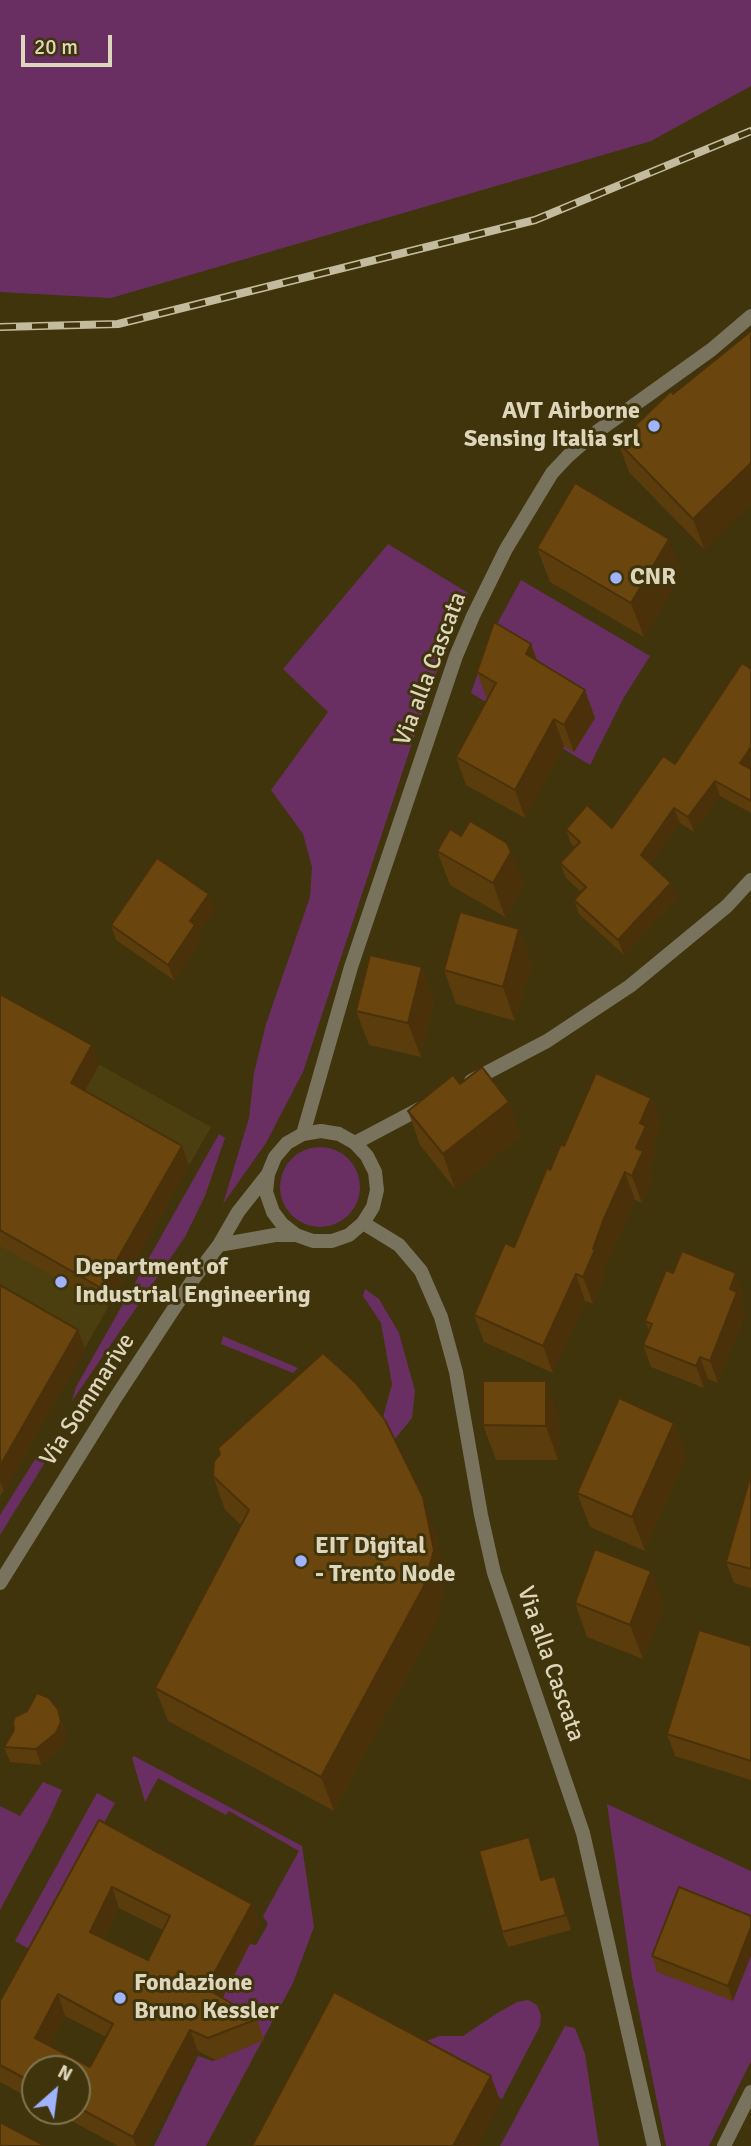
<!DOCTYPE html>
<style>
body{margin:0}
#map{position:relative;width:751px;height:2146px;overflow:hidden;background:#3f340b;font-family:Signika,sans-serif}
canvas{display:block}
.north{position:absolute;left:21px;top:2055px;width:70px;height:70px;box-sizing:border-box;background:#3f340b;border:2px solid #7f7552;border-radius:50%;rotate:28deg;font-size:19px;font-weight:700;line-height:28px;text-align:center;color:#ded6bc}
.north::after{content:'';display:block;margin:auto;width:24px;height:32px;background:#a0b3fd;clip-path:polygon(50% 0,100% 100%,50% 72%,0 100%)}
.scale{position:absolute;left:21px;top:35px;width:91px;height:32px;box-sizing:border-box;border:4px solid #ded6bc;border-top:0;padding-left:9px;font-size:21px;line-height:24px;white-space:nowrap;color:#ded6bc;-webkit-text-stroke:5px #3f340b;paint-order:stroke}
</style>
<div id="map">
<canvas width="751" height="2146"></canvas>
<div class="north">N</div>
<div class="scale">20 m</div>
</div>
<script>
const c = document.querySelector('canvas').getContext('2d');
c.lineJoin = 'round';
function paint(path, color) { c.fillStyle = color; c.fill(path, 'evenodd'); }
const poly = rows => new Path2D(rows.map(r => 'M' + r).join(''));
function trace(path, color, width, dash) { c.strokeStyle = color; c.lineWidth = width; c.lineCap = dash ? 'butt' : 'round'; c.setLineDash(dash || []); c.stroke(path); }
function label(font, color, halo, rows, align = 'center') {
  c.font = font + ' Signika,sans-serif'; c.lineWidth = 6; c.setLineDash([]); c.textBaseline = 'middle'; c.strokeStyle = halo; c.fillStyle = color; for (const [text, x, y, turn = 0] of rows) {
    c.save(); c.translate(x, y); c.rotate((+turn || 0) * Math.PI / 180); c.textAlign = isNaN(turn) ? turn : align; if (halo) c.strokeText(text, 0, 0); c.fillText(text, 0, 0); c.restore();
  }
}
const built = poly([
 [0,1009,211,1127,0,1497]
]);
const green = poly([
 [0,0,751,0,751,86,651,141,111,298,0,292],
 [388,544,468,593,430,689,303,1072,266,1143,223,1204,249,1118,254,1073,266,1024,310,897,312,867,303,834,271,790,328,712,283,669],
 [521,580,650,656,623,699,590,765,471,693,491,635],
 [219,1134,225,1138,205,1196,185,1237,72,1401,76,1387],
 '280 1187a40 40 0 1 1 80 0a40 40 0 1 1-80 0Z',
 [365,1289,379,1299,399,1333,415,1391,412,1418,390,1445,379,1432,392,1384,381,1323,363,1296],
 [223,1336,298,1368,293,1373,221,1344],
 [39,1456,44,1460,44,1464,0,1535,0,1515,36,1458],
 [134,1756,302,1846,314,1927,293,1983,206,2146,154,2146,198,2056,213,2061,226,2056,215,2013,250,1944,256,1945,268,1924,263,1916,299,1851,229,1811,226,1815,158,1778,145,1802,132,1758],
 [43,1782,62,1790,48,1821,0,1910,0,1806,20,1816],
 [97,1793,115,1803,33,1951,15,1941],
 [607,1804,751,1871,751,2061,709,2146,666,2146,632,1977],
 [528,2000,537,2005,541,2015,540,2026,502,2099,418,2054,427,2041,439,2036,463,2036,499,2012,517,2002],
 [565,2026,575,2028,585,2054,599,2146,500,2146]
]);
const minor = poly([
 [471,1081,547,1041,630,986,727,906,751,880],
 [303,1134,351,967,456,656,473,616,506,549,552,473,568,456,591,436,711,350,751,316],
 [355,1143,425,1106],
 [363,1223,399,1245,421,1271,441,1317,456,1372,481,1515,494,1573,583,1833,654,2146],
 [724,2146,751,2092]
]);
const tertiary = poly([
 [219,1245,275,1235,296,1235],
 [0,1583,114,1400,194,1278,219,1245,238,1212,268,1174,275,1157,287,1143,303,1134,321,1131,339,1134,355,1143,367,1156,375,1172,377,1190,373,1207,363,1223,349,1235,332,1241,313,1241,296,1235,282,1224,273,1212,266,1192,268,1174]
]);
const rail = poly([
 [0,327,118,324,535,220,751,131]
]);
const wall = poly([
 [751,331,751,503,704,549,629,472,618,442,673,394],
 [537,548,682,573,644,637,550,582],
 [531,644,537,660,595,718,574,752,564,746,525,818,466,785,456,757,487,699,477,672],
 [751,669,751,813,720,796,694,832,680,823,650,864,677,898,624,955,579,914,574,900,581,892,566,878,560,863,575,847,571,844,566,829,612,828,675,764],
 [461,836,511,852,524,886,505,917,450,885,437,851],
 [215,909,198,933,201,941,174,980,116,940,111,925],
 [519,929,532,964,515,1021,456,1004,444,970],
 [422,967,434,1001,421,1057,369,1045,356,1011],
 [0,994,99,1065,85,1091,182,1146,189,1166,108,1308,0,1246],
 [460,1084,509,1102,521,1136,455,1189,420,1145,408,1111],
 [651,1098,661,1125,653,1145,656,1153,649,1168,653,1179,642,1203,635,1200,613,1249,603,1273,605,1277,593,1304,585,1301,553,1373,484,1342,474,1315,514,1247,550,1170,564,1146],
 [0,1285,78,1330,85,1349,4,1492,0,1490],
 [744,1295,741,1303,745,1314,718,1383,708,1379,704,1388,651,1367,643,1345,649,1331,645,1321],
 [559,1416,558,1460,496,1460,483,1425],
 [674,1423,686,1457,645,1551,590,1527,577,1493],
 [751,1474,751,1588,734,1583,726,1562],
 [213,1476,435,1531,446,1584,437,1620,334,1811,168,1721,155,1688,241,1525,225,1510],
 [575,1603,664,1605,643,1659,587,1637],
 [751,1646,751,1780,675,1756,667,1734],
 [58,1709,67,1737,61,1748,41,1765,10,1762,4,1747],
 [99,1820,252,1904,260,1925,221,1997,257,2019,264,2040,216,2060,198,2051,147,2146,118,2146,53,2111,77,2111,77,2069,35,2069,35,2101,0,2082,0,2001],
 [119,1908,163,1930,148,1960,104,1939],
 [65,2016,106,2037,90,2067,50,2045],
 [534,1853,542,1880,555,1876,561,1892,571,1930,508,1947,502,1932],
 [751,1916,733,2001,657,1972,652,1956]
]);
const shadedWall = poly([
 [751,463,751,503,704,549,693,519],
 [669,539,682,573,644,637,631,603],
 [531,644,541,672,526,654],
 [585,690,595,718,574,752,564,725],
 [554,719,564,746,525,818,515,790],
 [751,747,751,770,740,763],
 [715,781,720,796,694,832,688,817],
 [674,808,680,823,646,870,641,855],
 [511,852,524,886,505,917,493,883],
 [671,883,677,898,624,955,618,940],
 [209,894,215,909,198,933,201,941,174,980,168,965,190,921],
 [519,929,532,964,515,1021,503,987],
 [422,967,434,1001,421,1057,408,1023],
 [92,1045,99,1065,78,1103,71,1083],
 [651,1098,661,1125,653,1145,656,1153,649,1168,653,1179,642,1203,632,1176,640,1123],
 [509,1102,521,1136,455,1189,443,1154],
 [182,1146,189,1166,108,1308,101,1288],
 [625,1172,635,1200,613,1249,603,1273,605,1277,593,1304,583,1277,603,1221],
 [736,1273,744,1295,741,1303,745,1314,718,1383,710,1361,730,1289],
 [576,1274,585,1301,553,1373,543,1346],
 [78,1330,85,1349,4,1492,0,1481,0,1466],
 [700,1357,708,1379,704,1388,696,1366],
 [546,1381,559,1416,558,1460,546,1426],
 [674,1423,686,1457,645,1551,632,1517],
 [423,1497,435,1531,446,1584,437,1620,334,1811,321,1777],
 [651,1571,664,1605,643,1659,630,1625],
 [58,1709,67,1737,61,1748,41,1765,36,1749],
 [529,1837,534,1853,547,1896,541,1880],
 [555,1876,561,1892,571,1930,566,1915],
 [112,1887,119,1908,97,1953,90,1932],
 [252,1904,260,1925,214,2009,206,1988],
 [751,1927,751,1956,733,2001,728,1986],
 [58,1994,65,2016,43,2059,35,2038],
 [190,2030,198,2051,147,2146,136,2146,133,2137],
 [491,2076,501,2103,478,2146,453,2146]
]);
const building = poly([
 [751,331,751,463,693,519,618,442,671,391,673,394,751,331],
 [575,483,669,539,631,603,537,548,575,483],
 [494,622,531,644,526,654,585,690,564,725,554,719,515,790,456,757,496,683,477,672,494,622],
 [742,663,751,669,751,747,740,763,751,769,751,801,715,781,688,817,674,808,641,855,671,883,618,940,574,900,586,887,560,863,580,842,566,829,587,805,612,828,663,756,675,764,742,663],
 [470,821,507,843,511,852,493,883,437,851,450,829,461,836,470,821],
 [157,858,209,894,190,921,195,925,168,965,111,925,157,858],
 [460,912,519,929,503,987,444,970,460,912],
 [370,955,422,967,408,1023,356,1011,370,955],
 [0,994,92,1045,71,1083,182,1146,101,1288,0,1230,0,994],
 [482,1067,509,1102,443,1154,408,1111,453,1075,460,1084,482,1067],
 [596,1073,651,1098,640,1123,646,1126,636,1148,643,1151,632,1176,625,1172,603,1221,593,1249,595,1250,583,1277,576,1274,543,1346,474,1315,505,1243,514,1247,547,1168,550,1170,561,1144,564,1146,596,1073],
 [682,1251,736,1273,730,1289,737,1292,710,1361,700,1357,696,1366,643,1345,652,1324,645,1321,666,1270,673,1273,682,1251],
 [0,1285,78,1330,0,1466,0,1285],
 [323,1353,355,1382,385,1420,423,1497,434,1550,424,1586,321,1777,155,1688,249,1510,213,1476,214,1461,220,1454,218,1448,323,1353],
 [483,1381,546,1381,546,1426,483,1425,483,1381],
 [619,1398,674,1423,632,1517,577,1493,619,1398],
 [751,1474,751,1569,726,1562,751,1474],
 [595,1549,651,1571,630,1625,575,1603,595,1549],
 [699,1630,751,1646,751,1761,667,1734,699,1630],
 [37,1693,49,1698,58,1709,61,1722,56,1733,36,1749,4,1747,14,1730,13,1722,15,1717,27,1711,37,1693],
 [99,1820,252,1904,206,1988,257,2019,208,2038,190,2030,133,2137,77,2107,77,2069,35,2069,35,2084,0,2065,0,2001,99,1820],
 [112,1887,170,1916,148,1960,90,1932,112,1887],
 [58,1994,113,2024,90,2067,35,2038,58,1994],
 [529,1837,541,1880,555,1876,566,1915,502,1932,479,1851,529,1837],
 [679,1887,751,1916,751,1927,728,1986,652,1956,679,1887],
 [334,1992,491,2076,453,2146,252,2146,334,1992],
 [0,2122,45,2146,0,2146,0,2122]
]);
const markers = [
 [654,426,7,"#a0b3fd"],
 [616,578,7,"#a0b3fd"],
 [61,1282,7,"#a0b3fd"],
 [301,1561,7,"#a0b3fd"],
 [120,1998,7,"#a0b3fd"]
];
const poiNames = [
 ["AVT Airborne",640,412,"right"],
 ["Sensing Italia srl",640,440,"right"],
 ["CNR",630,578],
 ["Department of",75,1268],
 ["Industrial Engineering",75,1296],
 ["EIT Digital",315,1547],
 ["- Trento Node",315,1575],
 ["Fondazione",134,1984],
 ["Bruno Kessler",134,2012]
];
const streetNames = [
 ["Via alla Cascata",431,669,-69],
 ["Via Sommarive",88,1400,-57],
 ["Via alla Cascata",550,1664,71]
];
paint(built, '#4b3e0f');
paint(green, '#6a2f62');
trace(minor, '#79725d', 14);
trace(tertiary, '#79725d', 14);
trace(rail, '#c3bb9e', 8);
trace(rail, '#3f340b', 5, [16]);
paint(wall, '#5b3c0c');
paint(shadedWall, '#4a310a');
paint(building, '#6a460e');
trace(building, '#4a310a', 2);
for (const [x, y, r, color] of markers) { const dot = new Path2D(); dot.arc(x, y, r, 0, 2 * Math.PI); c.fillStyle = color; c.fill(dot); trace(dot, '#3f340b', 2.5); }
label('bold 24px', '#ded6bc', '#3f340b', poiNames, 'left');
label('24px', '#ded6bc', '#3f340b', streetNames);
</script>
